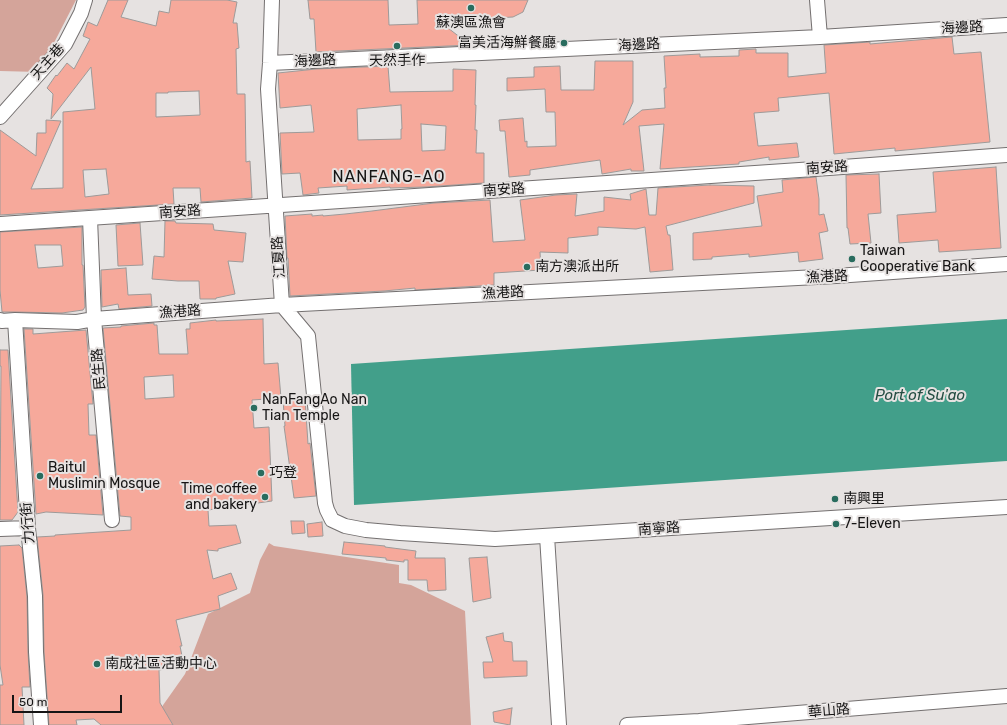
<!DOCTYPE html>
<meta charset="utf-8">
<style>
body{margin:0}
#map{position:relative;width:1007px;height:725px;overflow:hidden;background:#e6e2e1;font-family:Rubik,sans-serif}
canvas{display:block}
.scale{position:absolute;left:12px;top:695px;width:110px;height:18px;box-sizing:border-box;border:2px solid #161515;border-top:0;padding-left:5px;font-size:12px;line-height:14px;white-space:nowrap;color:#161515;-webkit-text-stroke:3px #e6e2e1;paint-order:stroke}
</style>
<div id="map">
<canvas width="1007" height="725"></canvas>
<div class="scale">50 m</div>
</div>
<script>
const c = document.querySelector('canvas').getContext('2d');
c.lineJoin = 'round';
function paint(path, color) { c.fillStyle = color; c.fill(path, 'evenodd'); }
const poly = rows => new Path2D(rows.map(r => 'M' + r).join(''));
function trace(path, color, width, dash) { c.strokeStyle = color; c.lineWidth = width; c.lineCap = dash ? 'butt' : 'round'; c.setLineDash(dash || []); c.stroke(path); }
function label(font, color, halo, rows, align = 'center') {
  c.font = font + ' Rubik,"Noto Sans TC",sans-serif'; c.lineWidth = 4; c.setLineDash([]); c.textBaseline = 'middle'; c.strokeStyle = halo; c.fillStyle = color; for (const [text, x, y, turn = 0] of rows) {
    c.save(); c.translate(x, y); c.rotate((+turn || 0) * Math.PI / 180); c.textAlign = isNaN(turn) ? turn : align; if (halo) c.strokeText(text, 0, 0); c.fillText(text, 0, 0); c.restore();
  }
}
const green = poly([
 [0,0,76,0,39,72,0,71],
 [269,543,274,546,399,565,399,583,411,585,465,611,471,725,149,725,185,674,208,614,250,593,260,560]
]);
const water = poly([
 [1007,319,1007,461,354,505,351,364]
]);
const building = poly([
 [108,0,128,0,121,17,156,26,159,11,169,13,171,0,227,0,237,2,233,23,237,23,239,48,236,49,237,94,245,94,246,162,250,161,252,198,201,202,200,188,173,188,174,204,0,215,0,130,36,156,37,133,46,133,46,120,61,121,31,189,63,188,63,112,95,109,91,67,51,119,53,94,47,88,56,75,57,76,67,63,74,69,90,39,83,36,88,22,97,26,108,0],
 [199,91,200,115,156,117,156,93,168,93,168,92,199,91],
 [106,169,109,194,85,197,83,170,106,169],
 [308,0,388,0,389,25,418,24,417,0,528,0,523,12,513,17,439,21,470,45,316,52,314,19,310,19,308,0],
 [952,37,954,54,981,52,990,142,895,151,895,148,834,154,829,93,778,98,779,111,754,113,758,146,797,143,799,157,769,160,769,157,739,162,739,164,660,169,664,124,639,126,644,171,631,171,631,169,602,174,600,160,530,170,530,175,509,177,505,131,500,131,499,120,523,118,525,142,527,141,527,147,556,146,555,112,546,112,545,89,507,91,507,78,534,77,534,67,560,66,561,90,594,90,595,61,633,61,633,102,623,125,642,110,665,108,664,88,666,88,664,56,700,54,700,57,739,56,739,50,756,49,756,53,788,53,788,77,826,73,824,45,870,42,870,44,952,37],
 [388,66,390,92,453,91,453,69,476,70,475,105,476,105,475,130,477,130,476,153,484,153,484,183,425,187,390,188,390,187,347,190,347,186,318,188,319,193,303,195,300,173,282,174,280,133,314,132,311,105,280,108,278,73,316,69,388,66],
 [401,105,402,129,401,129,401,139,358,140,357,109,401,105],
 [421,124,446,126,445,150,422,151,421,124],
 [996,167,1001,248,939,252,938,240,899,243,897,215,936,212,933,172,996,167],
 [879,174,881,213,868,214,871,243,850,244,848,228,847,228,846,175,879,174],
 [816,177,819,199,819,215,824,214,828,231,819,233,823,259,799,262,798,252,749,257,749,254,712,257,712,259,693,260,693,233,762,226,757,196,783,192,782,180,816,177],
 [710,185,754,186,754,203,666,226,668,235,670,235,673,270,650,272,645,227,636,229,598,227,598,235,568,238,568,253,540,252,541,270,494,273,494,285,415,290,415,288,384,291,290,296,288,258,287,258,285,216,312,214,312,216,323,215,323,216,345,214,372,211,434,203,490,200,493,242,525,240,520,200,556,195,577,194,575,216,604,211,604,197,631,200,630,194,646,189,649,215,656,215,658,188,710,185],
 [165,221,175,221,176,223,213,224,214,230,246,233,243,262,228,261,235,294,216,298,216,299,200,299,199,281,178,281,152,279,154,256,164,257,165,221],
 [140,223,143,265,118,266,116,225,140,223],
 [82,227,82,265,83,265,85,307,83,310,62,313,15,312,2,312,0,290,0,232,82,227],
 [35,245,61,245,63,266,38,268,35,245],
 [126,268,128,295,151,294,152,306,119,309,118,304,102,307,101,270,126,268],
 [263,319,264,364,278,363,281,398,252,400,254,428,269,427,272,501,208,510,209,526,236,525,241,543,218,549,218,551,207,550,213,579,231,573,237,589,218,596,220,609,176,620,182,646,180,646,184,666,159,670,160,703,173,725,101,725,94,719,76,720,77,725,49,725,44,652,43,595,37,537,55,536,55,535,131,530,131,517,120,516,103,328,121,327,121,326,154,323,154,325,157,325,159,354,188,354,186,329,190,329,190,323,216,320,216,321,263,319],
 [173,375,174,397,145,399,144,377,173,375],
 [24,329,33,329,33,334,86,330,93,404,88,404,89,435,96,435,103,515,46,512,36,514,24,329],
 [0,350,8,350,18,512,12,520,0,520,1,366,0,366,0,350],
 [305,398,308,444,310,443,316,496,294,498,284,426,285,426,283,400,305,398],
 [291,521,304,521,305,533,292,534,291,521],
 [322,522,323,536,308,537,307,524,322,522],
 [344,542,385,546,385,547,416,551,415,558,445,558,446,590,428,591,427,580,408,580,408,560,404,560,404,562,386,560,386,558,342,554,344,542],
 [19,545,22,548,27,597,28,652,30,687,22,687,24,725,0,725,0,685,3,685,0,665,0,546,19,545],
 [487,557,491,598,473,602,469,558,487,557],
 [503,633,504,641,512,642,513,661,527,661,527,676,484,678,483,662,493,662,486,637,503,633],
 [512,708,510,725,494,722,493,712,512,708]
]);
const minor = poly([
 [272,0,270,63,268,89,282,305,308,336,325,503,327,510,332,520,345,526,366,530,400,533,495,539,1007,507],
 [817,0,820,37],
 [270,63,820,37,1007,25],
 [0,117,65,44,81,13,85,0],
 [90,218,94,319,112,520],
 [0,224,829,168,1007,155],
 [0,320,2,321,15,320,77,322,94,319,282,305,836,276,1007,264],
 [15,320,28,528,35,596,36,652,41,725],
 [0,529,28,528],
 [547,536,559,725],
 [627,725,699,721,1007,696]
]);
const markers = [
 [471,8,4,"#296c5e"],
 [564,43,4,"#296c5e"],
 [397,46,4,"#296c5e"],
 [852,259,4,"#296c5e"],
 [527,267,4,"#296c5e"],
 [254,408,4,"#296c5e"],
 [261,473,4,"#296c5e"],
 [40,476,4,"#296c5e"],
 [265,497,4,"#296c5e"],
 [835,499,4,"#296c5e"],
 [836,524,4,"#296c5e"],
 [97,664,4,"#296c5e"]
];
const poiNames = [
 ["蘇澳區漁會",471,23,"center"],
 ["富美活海鮮餐廳",556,43,"right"],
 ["天然手作",397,61,"center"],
 ["Taiwan",860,251],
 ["Cooperative Bank",860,267],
 ["南方澳派出所",535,267],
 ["NanFangAo Nan",262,400],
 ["Tian Temple",262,416],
 ["Baitul",48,468],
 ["Muslimin Mosque",48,484],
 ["巧登",269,473],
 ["Time coffee",257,489,"right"],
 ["and bakery",257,505,"right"],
 ["南興里",843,499],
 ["7-Eleven",844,524],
 ["南成社區活動中心",105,664]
];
const streetNames = [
 ["海邊路",962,28,-3],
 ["海邊路",639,45,-3],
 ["海邊路",315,61,-3],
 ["天主巷",48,62,-49],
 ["南安路",827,168,-4],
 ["南安路",504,190,-4],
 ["南安路",180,212,-4],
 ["江夏路",279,257,-94],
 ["漁港路",827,277,-3],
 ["漁港路",503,293,-3],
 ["漁港路",180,312,-4],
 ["民生路",99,369,-95],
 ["力行街",28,523,-95],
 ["南寧路",659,529,-4],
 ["華山路",829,711,-5]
];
const waterNames = [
 ["Port of Su'ao",920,396]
];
const quarterNames = [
 ["NANFANG-AO",389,177]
];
paint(green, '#d4a49a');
paint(water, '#429f8a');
paint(building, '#f6a99b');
trace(building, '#9d9a99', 1);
trace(minor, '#747070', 16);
trace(minor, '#fff', 14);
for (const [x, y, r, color] of markers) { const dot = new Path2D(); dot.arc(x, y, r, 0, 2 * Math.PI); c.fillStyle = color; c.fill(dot); trace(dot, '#e6e2e1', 1.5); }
label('14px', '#161515', '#e6e2e1', poiNames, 'left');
label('14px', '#161515', '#e6e2e1', streetNames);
label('italic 15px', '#244d43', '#e6e2e1', waterNames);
c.letterSpacing = '1px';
label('16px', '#161515', '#e6e2e1', quarterNames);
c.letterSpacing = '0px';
</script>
